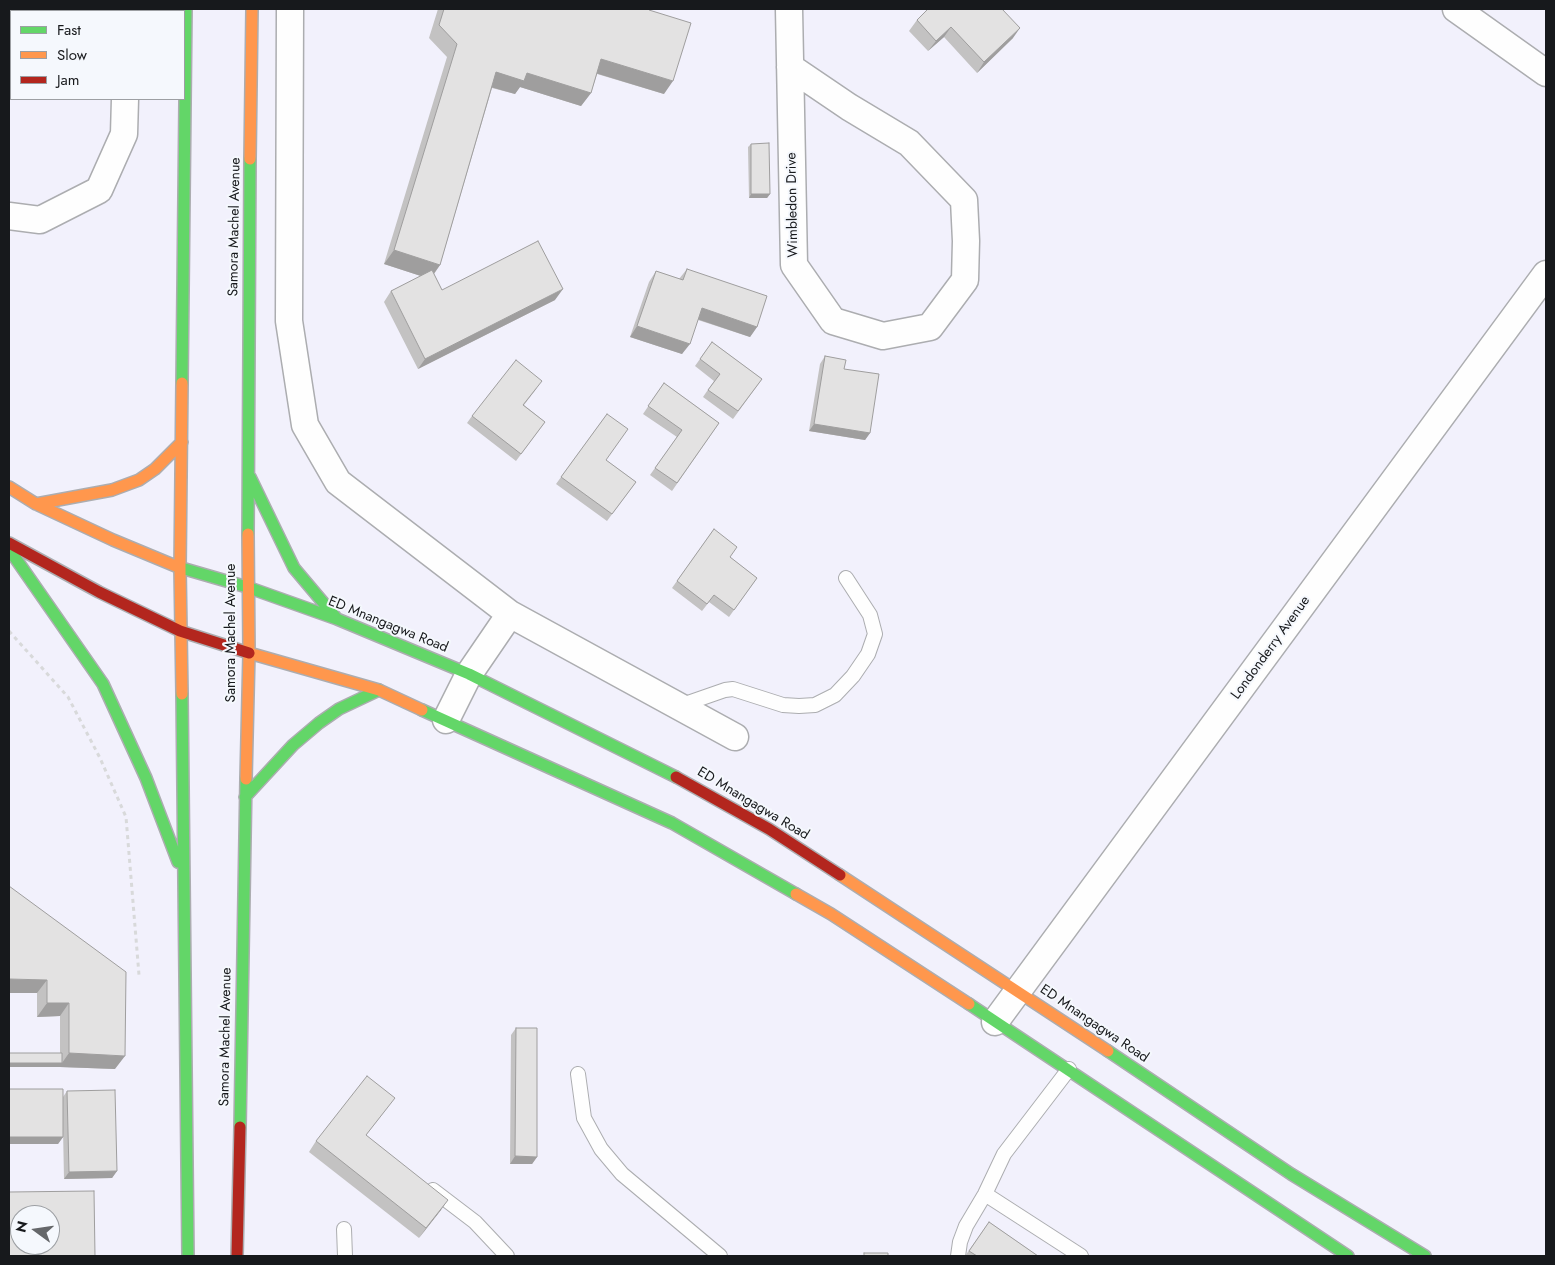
<!DOCTYPE html>
<style>
body{margin:0}
#map{position:relative;width:1555px;height:1265px;overflow:hidden;background:#f7f9fb;font-family:Jost,sans-serif}
canvas{display:block}
.frame{position:absolute;inset:0;border:10px solid #17191c;pointer-events:none}
.legend{position:absolute;left:10px;top:10px;width:175px;height:90px;box-sizing:border-box;background:#f5f8fd;border:1px solid #9c9fa3;margin:0;padding:6px 9px;list-style:none;font-size:15px;color:#17191c}
.legend li{display:flex;align-items:center;gap:10px;height:25px}
.legend b{width:25px;border:1px solid #9c9fa3}
.north{position:absolute;left:10px;top:1205px;width:50px;height:50px;box-sizing:border-box;background:#f5f8fd;border:1px solid #9c9fa3;border-radius:50%;rotate:284deg;font-size:14px;font-weight:700;line-height:20px;text-align:center;color:#17191c}
.north::after{content:'';display:block;margin:auto;width:18px;height:22px;background:#65676a;clip-path:polygon(50% 0,100% 100%,50% 72%,0 100%)}
</style>
<div id="map">
<canvas width="1555" height="1265"></canvas>
<div class="frame"></div>
<ul class="legend">
<li><b style="height:6px;background:#63d668"></b>Fast</li>
<li><b style="height:6px;background:#ff974d"></b>Slow</li>
<li><b style="height:6px;background:#b3261e"></b>Jam</li>
</ul>
<div class="north">N</div>
</div>
<script>
const c = document.querySelector('canvas').getContext('2d');
c.lineJoin = 'round';
function paint(path, color) { c.fillStyle = color; c.fill(path, 'evenodd'); }
const poly = rows => new Path2D(rows.map(r => 'M' + r).join(''));
function trace(path, color, width, dash) { c.strokeStyle = color; c.lineWidth = width; c.lineCap = dash ? 'butt' : 'round'; c.setLineDash(dash || []); c.stroke(path); }
function label(font, color, halo, rows, align = 'center') {
  c.font = font + ' Jost,sans-serif'; c.lineWidth = 4; c.setLineDash([]); c.textBaseline = 'middle'; c.strokeStyle = halo; c.fillStyle = color; for (const [text, x, y, turn = 0] of rows) {
    c.save(); c.translate(x, y); c.rotate((+turn || 0) * Math.PI / 180); c.textAlign = isNaN(turn) ? turn : align; if (halo) c.strokeText(text, 0, 0); c.fillText(text, 0, 0); c.restore();
  }
}
const commercial = poly([
 [9,9,1546,9,1546,1256,9,1256],
 [11,11,184,11,184,99,11,99],
 [20,1215,50,1215,50,1245,20,1245]
]);
const path = poly([
 [9,631,68,697,100,758,126,817,139,975]
]);
const lane = poly([
 [679,706,725,690,733,689,783,705,799,706,815,705,835,695,853,676,868,654,875,634,870,615,846,578],
 [578,1074,584,1118,601,1149,622,1174,720,1256],
 [433,1190,475,1222,507,1256],
 [985,1194,1081,1256],
 [344,1229,345,1256],
 [958,1256,960,1242,966,1226,985,1194,1004,1154,1069,1069]
]);
const street = poly([
 [290,9,289,321,305,425,338,482,510,614,735,737],
 [789,9,794,265,833,321,883,336,930,327,965,280,966,241,964,200,909,143,849,107,790,67],
 [1456,9,1546,73],
 [128,11,128,9],
 [9,216,40,220,99,190,124,134,125,99],
 [446,720,469,674,510,614],
 [995,1022,1546,274]
]);
const fast = poly([
 [182,383,186,9],
 [250,477,294,568,337,619],
 [248,534,250,159],
 [9,549,103,684,146,778,178,862],
 [178,567,247,587],
 [247,587,337,619,469,674,676,777],
 [182,694,188,1256],
 [422,710,672,823,796,894],
 [245,797,293,745,319,723,339,709,379,690],
 [969,1004,1348,1256],
 [1108,1051,1291,1174,1425,1256],
 [240,1127,246,779]
]);
const slow = poly([
 [250,159,252,9],
 [182,383,180,568,182,694],
 [9,487,36,504,113,540,178,567],
 [36,504,112,490,139,480,155,469,182,442],
 [249,653,379,690,422,710],
 [246,779,249,653,248,534],
 [840,875,1108,1051],
 [796,894,831,914,969,1004]
]);
const jam = poly([
 [9,543,99,592,180,631,249,653],
 [676,777,769,829,840,875],
 [237,1256,240,1127]
]);
const wall = poly([
 [17,9,58,9,58,11,18,11],
 [438,9,649,9,664,94,597,74,591,93,581,106,520,87,515,94,492,88,440,265,434,274,442,290,555,300,418,369,384,302,391,291,421,276,384,264,447,57,429,38],
 [917,20,1013,38,977,73,944,37,928,51,909,31],
 [751,144,770,194,767,198,749,198,748,147],
 [687,269,757,327,750,337,698,320,682,354,630,337,649,282,656,271,679,279],
 [712,342,762,379,733,419,703,397,714,381,695,366],
 [825,356,870,433,865,440,809,431,820,364],
 [664,383,719,423,672,491,650,475,677,437,643,414],
 [537,388,524,405,545,422,516,461,467,423,472,416],
 [607,414,606,460,636,482,607,521,556,484],
 [714,529,730,557,757,578,729,617,709,602,702,611,672,588],
 [9,886,115,1069,60,1067,60,1016,37,1017,37,993],
 [516,1028,537,1157,532,1164,510,1164,511,1035],
 [67,1091,117,1171,112,1178,64,1179,63,1129,63,1137,58,1144,63,1097],
 [387,1108,366,1135,441,1210,419,1238,309,1152,316,1141],
 [989,1222,1038,1256,965,1256]
]);
const shadedWall = poly([
 [951,27,944,37,928,51,936,41],
 [1020,28,1013,38,977,73,984,62],
 [601,59,673,81,664,94,592,72],
 [496,72,527,73,591,93,581,106,520,87,515,94,487,86],
 [751,194,770,194,767,198,749,198],
 [394,250,440,265,430,279,384,264],
 [563,289,555,300,418,369,425,359],
 [702,308,757,327,750,337,694,318],
 [637,326,690,344,682,354,630,337],
 [814,424,870,433,865,440,809,431],
 [9,979,47,980,37,993,9,993],
 [47,1003,69,1003,60,1016,37,1017],
 [69,1053,125,1056,115,1069,60,1067,9,1067,9,1063,62,1063],
 [9,1137,63,1137,58,1144,9,1144],
 [515,1156,537,1157,532,1164,510,1164],
 [117,1171,112,1178,64,1179,69,1172],
 [448,1200,441,1210,419,1238,426,1228]
]);
const building = poly([
 [27,9,58,9,58,11,27,11,27,9],
 [444,9,649,9,649,10,691,23,673,81,601,59,591,93,527,73,524,81,496,72,440,265,394,250,457,44,439,25,444,9],
 [928,9,1002,9,1020,28,984,62,951,27,936,41,917,20,928,9],
 [769,143,770,194,751,194,751,144,769,143],
 [538,241,563,289,425,359,391,291,432,270,442,290,538,241],
 [687,269,767,296,757,327,702,308,690,344,637,326,656,271,683,280,687,269],
 [712,342,762,379,738,411,708,390,720,374,700,359,712,342],
 [825,356,846,360,844,369,879,374,870,433,814,424,825,356],
 [516,360,542,381,523,405,545,422,521,454,472,416,516,360],
 [664,383,719,423,677,483,655,468,682,430,648,406,664,383],
 [607,414,628,429,606,460,636,482,612,514,561,477,607,414],
 [714,529,737,547,730,557,757,578,734,610,714,595,707,604,677,581,714,529],
 [9,886,126,972,125,1056,69,1053,69,1003,47,1003,47,980,9,979,9,886],
 [516,1028,537,1028,537,1157,515,1156,516,1028],
 [9,1053,62,1053,62,1063,9,1063,9,1053],
 [367,1076,395,1098,366,1135,448,1200,426,1228,316,1141,367,1076],
 [9,1089,63,1089,63,1137,9,1137,9,1089],
 [115,1090,117,1171,69,1172,67,1091,115,1090],
 [94,1191,95,1256,9,1256,9,1192,94,1191],
 [20,1215,50,1215,50,1245,20,1245,20,1215],
 [989,1222,1038,1256,977,1256,969,1251,989,1222],
 [864,1253,888,1253,888,1256,864,1256,864,1253]
]);
const streetNames = [
 ["Wimbledon Drive",793,205,-91],
 ["Samora Machel Avenue",235,227,-89],
 ["ED Mnangagwa Road",388,625,22],
 ["Samora Machel Avenue",232,633,-90],
 ["Londonderry Avenue",1271,648,-54],
 ["ED Mnangagwa Road",753,804,31],
 ["ED Mnangagwa Road",1094,1024,34],
 ["Samora Machel Avenue",226,1037,-89]
];
paint(commercial, '#f2f1fc');
trace(lane, '#acadb0', 16);
trace(street, '#acadb0', 29);
trace(fast, '#acadb0', 14);
trace(slow, '#acadb0', 14);
trace(jam, '#acadb0', 14);
trace(path, '#d8d9da', 3, [4, 4]);
trace(lane, '#fefefe', 14);
trace(street, '#fefefe', 26);
trace(fast, '#63d668', 11);
trace(slow, '#ff974d', 11);
trace(jam, '#b3261e', 11);
paint(wall, '#c3c2c2');
paint(shadedWall, '#9f9e9e');
paint(building, '#e3e2e2');
trace(building, '#9f9e9e', 1);
label('14px', '#17191c', '#f5f8fd', streetNames);
</script>
